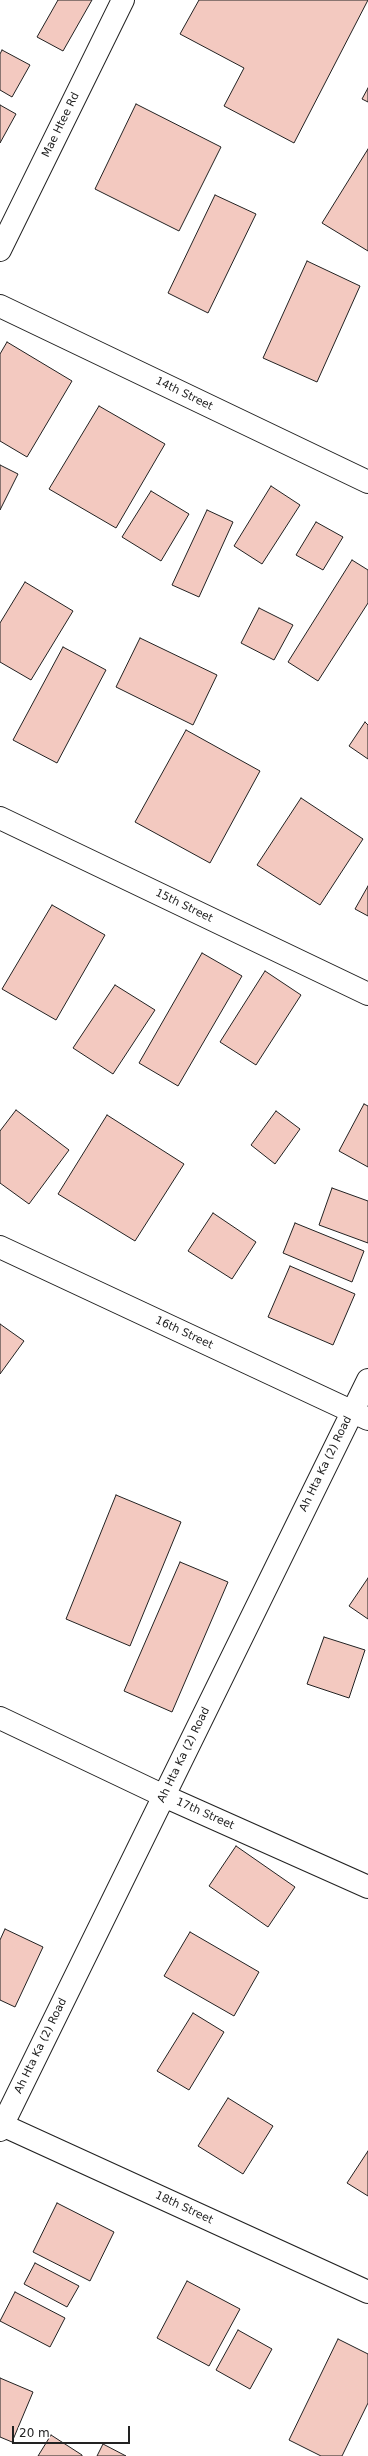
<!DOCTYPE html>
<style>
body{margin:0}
#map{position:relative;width:368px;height:2456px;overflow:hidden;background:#fff;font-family:"DejaVu Sans",sans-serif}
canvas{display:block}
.scale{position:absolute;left:12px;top:2426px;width:118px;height:18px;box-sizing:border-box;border:2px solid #222;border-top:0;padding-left:5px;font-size:12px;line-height:14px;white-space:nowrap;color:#222;-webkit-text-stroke:3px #fff;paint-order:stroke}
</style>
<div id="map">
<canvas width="368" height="2456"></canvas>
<div class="scale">20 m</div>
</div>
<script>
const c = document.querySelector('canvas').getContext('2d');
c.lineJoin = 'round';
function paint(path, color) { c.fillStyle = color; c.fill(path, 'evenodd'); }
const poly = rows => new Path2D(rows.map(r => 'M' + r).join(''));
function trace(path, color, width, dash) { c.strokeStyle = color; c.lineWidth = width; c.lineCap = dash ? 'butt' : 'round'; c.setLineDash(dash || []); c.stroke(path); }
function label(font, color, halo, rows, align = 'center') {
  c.font = font + ' "DejaVu Sans",sans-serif'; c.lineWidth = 3; c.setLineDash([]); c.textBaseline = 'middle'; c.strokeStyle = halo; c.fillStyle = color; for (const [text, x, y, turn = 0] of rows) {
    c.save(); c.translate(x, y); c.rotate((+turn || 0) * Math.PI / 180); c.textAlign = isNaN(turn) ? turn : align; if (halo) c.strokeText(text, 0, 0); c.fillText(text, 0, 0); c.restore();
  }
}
const building = poly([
 [58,0,92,0,63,51,37,37,58,0],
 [199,0,368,0,294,143,224,106,244,68,180,34,199,0],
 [2,50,30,65,12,97,0,90,0,54,2,50],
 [368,88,368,102,362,99,368,88],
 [136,104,221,147,179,231,95,189,136,104],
 [0,105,16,114,0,143,0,105],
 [368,149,368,251,322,223,368,149],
 [215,195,256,214,208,313,168,293,215,195],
 [307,261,360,286,317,382,263,358,307,261],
 [7,342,72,381,27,457,0,441,0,354,7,342],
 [99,406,165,444,116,528,49,489,99,406],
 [0,465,18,474,0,510,0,465],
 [271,486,300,505,262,564,234,546,271,486],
 [151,491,189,514,161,561,122,537,151,491],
 [207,510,233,522,199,597,172,585,207,510],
 [316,522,343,537,323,570,296,555,316,522],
 [352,560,368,570,368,603,318,681,288,662,352,560],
 [25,582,73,611,31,680,0,662,0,623,25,582],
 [259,608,293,625,274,660,241,643,259,608],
 [140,638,217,675,193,725,116,687,140,638],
 [63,647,106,670,57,763,13,740,63,647],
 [365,722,368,725,368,759,349,746,365,722],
 [186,730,260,771,210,863,135,822,186,730],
 [301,798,363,839,320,905,257,865,301,798],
 [368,886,368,916,355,909,368,886],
 [52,905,105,935,56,1020,2,989,52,905],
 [202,953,242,976,178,1086,139,1063,202,953],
 [265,971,301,995,256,1065,220,1042,265,971],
 [115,985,155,1010,113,1074,73,1048,115,985],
 [364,1104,368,1106,368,1167,339,1151,364,1104],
 [16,1110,69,1150,29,1204,0,1183,0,1131,16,1110],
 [276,1111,300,1129,275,1164,251,1145,276,1111],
 [107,1115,184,1164,135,1241,58,1194,107,1115],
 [332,1188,368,1201,368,1243,319,1225,332,1188],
 [213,1213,256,1242,232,1279,188,1251,213,1213],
 [295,1223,364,1251,352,1282,283,1253,295,1223],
 [290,1266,355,1294,333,1345,268,1317,290,1266],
 [0,1324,24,1341,0,1374,0,1324],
 [116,1495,181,1522,130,1646,66,1619,116,1495],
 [180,1562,228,1582,172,1712,124,1691,180,1562],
 [368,1578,368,1619,349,1606,368,1578],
 [324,1637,365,1650,349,1698,307,1684,324,1637],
 [236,1846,295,1887,268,1927,209,1886,236,1846],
 [5,1929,43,1947,15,2007,0,2000,0,1940,5,1929],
 [190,1932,259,1972,234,2016,164,1976,190,1932],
 [193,2013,224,2032,189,2090,157,2071,193,2013],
 [228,2098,273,2126,243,2174,198,2146,228,2098],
 [368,2151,368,2196,347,2183,368,2151],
 [57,2203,114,2232,90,2281,33,2252,57,2203],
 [35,2263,79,2286,67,2307,24,2284,35,2263],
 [187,2281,240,2309,209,2366,157,2338,187,2281],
 [15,2292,65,2318,50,2347,0,2321,15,2292],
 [238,2330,272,2349,250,2389,216,2370,238,2330],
 [338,2339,368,2354,368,2403,342,2456,321,2456,289,2440,338,2339],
 [0,2378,33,2392,12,2442,0,2437,0,2378],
 [51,2435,82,2455,82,2456,38,2456,51,2435],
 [103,2444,126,2456,97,2456,103,2444]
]);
const minor = poly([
 [0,250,123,0],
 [0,306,368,482],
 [0,818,368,994],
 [0,1247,368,1419],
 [0,1718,164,1796,368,1887],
 [0,2124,368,2292],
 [0,2130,368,1380]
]);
const streetNames = [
 ["Mae Htee Rd",61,125,-64],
 ["14th Street",184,394,26],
 ["15th Street",184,906,26],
 ["16th Street",184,1333,25],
 ["Ah Hta Ka (2) Road",326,1464,-64],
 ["Ah Hta Ka (2) Road",184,1755,-64],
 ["17th Street",205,1814,24],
 ["Ah Hta Ka (2) Road",41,2046,-64],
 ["18th Street",184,2208,25]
];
paint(building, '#f3c9c0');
trace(building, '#222', 1);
trace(minor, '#222', 24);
trace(minor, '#fff', 22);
label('11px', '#222', '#fff', streetNames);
</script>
